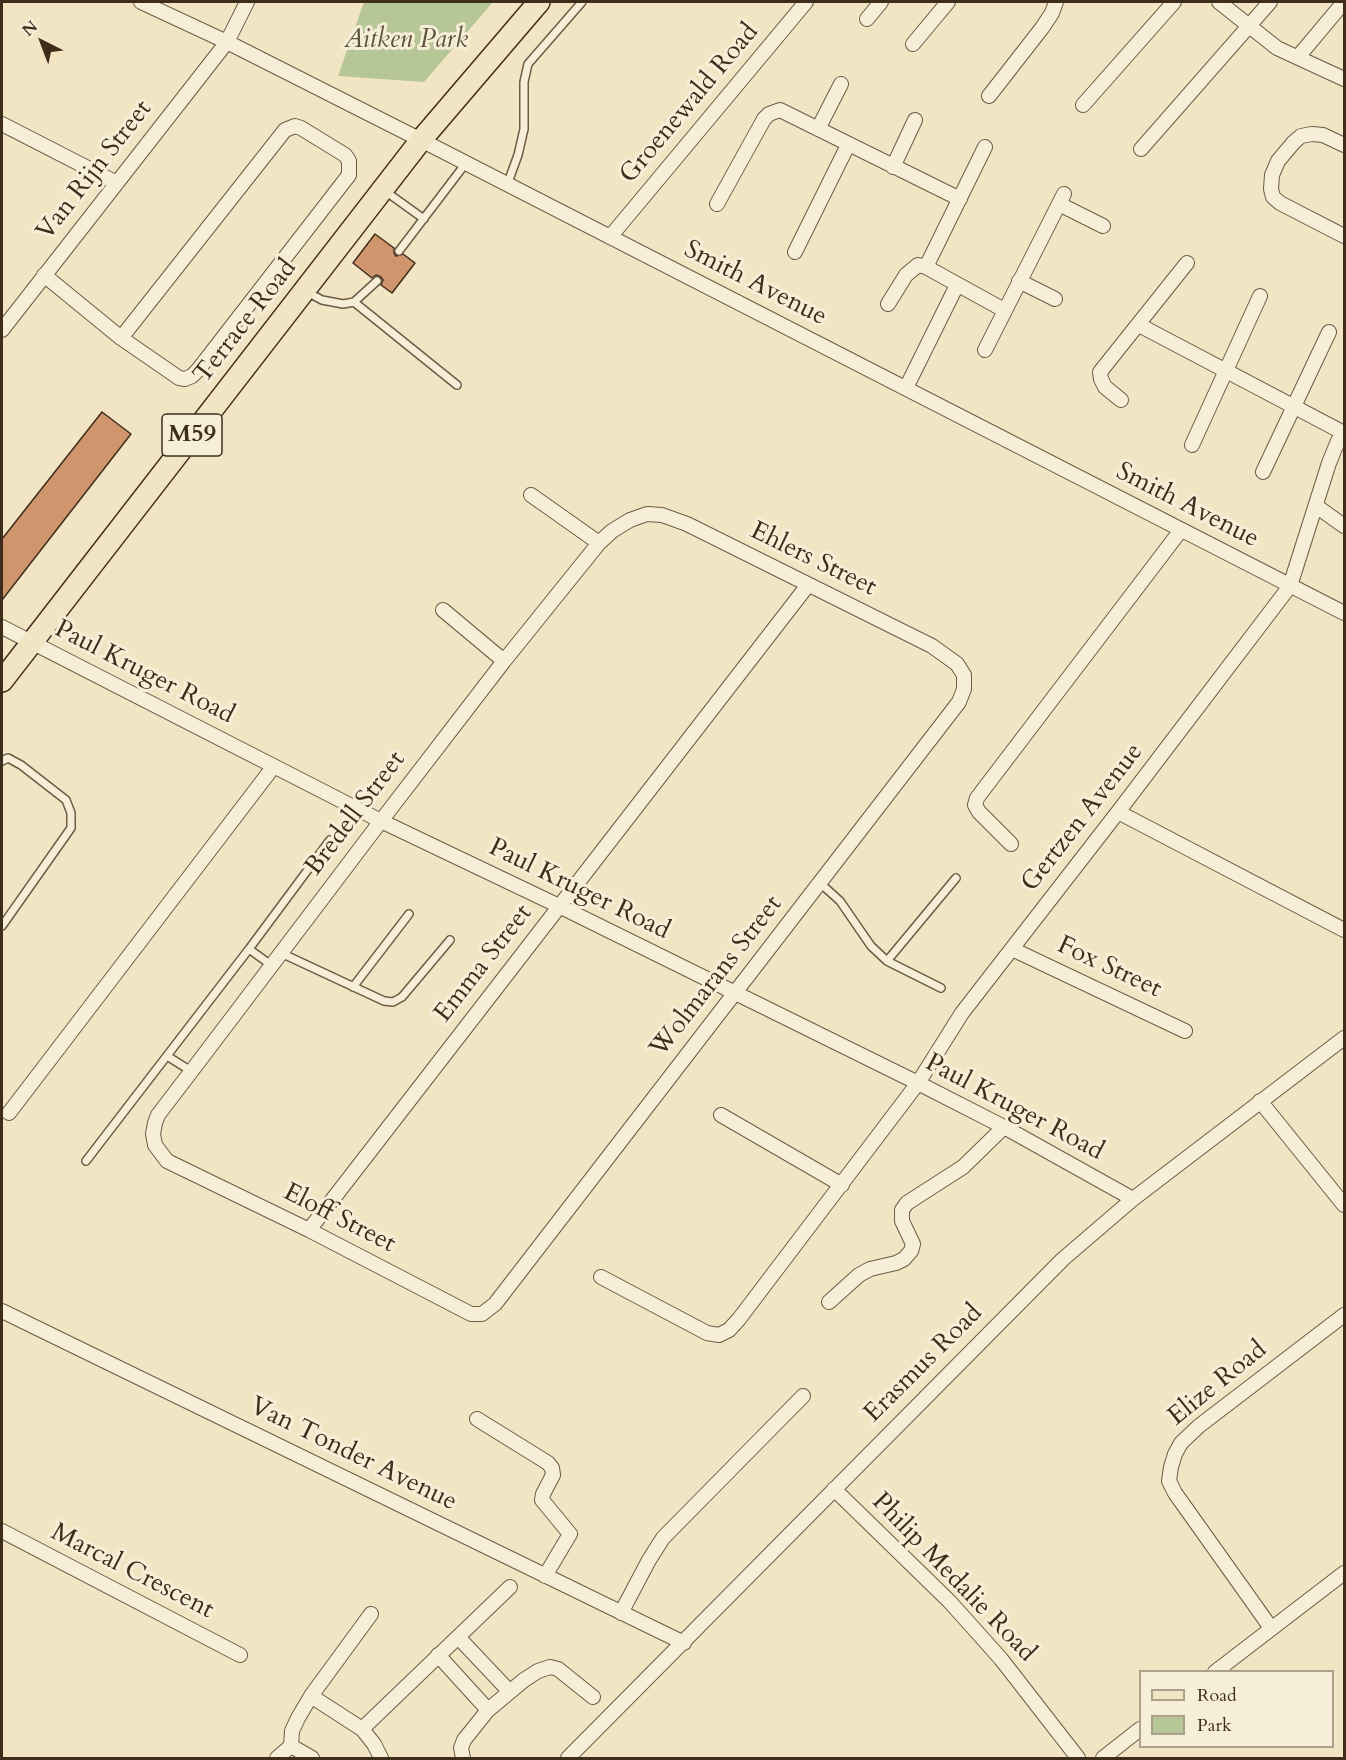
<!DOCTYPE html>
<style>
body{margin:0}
#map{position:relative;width:1346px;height:1760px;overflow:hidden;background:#f2e5c3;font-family:Cardo,serif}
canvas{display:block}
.frame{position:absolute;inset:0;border:3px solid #3f2d1c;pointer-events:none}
.legend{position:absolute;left:1139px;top:1670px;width:195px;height:78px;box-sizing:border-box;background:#f7eed8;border:2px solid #ada18d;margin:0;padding:8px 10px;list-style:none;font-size:18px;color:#3f2d1c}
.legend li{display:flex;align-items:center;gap:12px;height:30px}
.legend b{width:30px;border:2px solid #ada18d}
.north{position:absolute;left:12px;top:12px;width:60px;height:60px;-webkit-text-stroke:4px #f7eed8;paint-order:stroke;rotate:318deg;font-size:16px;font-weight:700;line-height:24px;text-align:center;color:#3f2d1c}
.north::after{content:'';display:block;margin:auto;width:21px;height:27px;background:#3f2d1c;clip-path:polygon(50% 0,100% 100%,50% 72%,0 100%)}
</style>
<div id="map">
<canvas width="1346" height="1760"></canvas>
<div class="frame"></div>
<ul class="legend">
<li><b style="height:8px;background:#f2e5c3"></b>Road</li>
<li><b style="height:16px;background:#b6c697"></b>Park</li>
</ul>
<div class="north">N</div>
</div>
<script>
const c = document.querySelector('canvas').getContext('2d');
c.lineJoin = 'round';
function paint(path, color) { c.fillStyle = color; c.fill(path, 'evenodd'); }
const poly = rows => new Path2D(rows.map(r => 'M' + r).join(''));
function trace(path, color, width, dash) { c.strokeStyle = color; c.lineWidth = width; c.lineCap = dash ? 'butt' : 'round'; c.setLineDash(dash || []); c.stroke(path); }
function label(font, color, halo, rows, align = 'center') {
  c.font = font + ' Cardo,serif'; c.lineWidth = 6; c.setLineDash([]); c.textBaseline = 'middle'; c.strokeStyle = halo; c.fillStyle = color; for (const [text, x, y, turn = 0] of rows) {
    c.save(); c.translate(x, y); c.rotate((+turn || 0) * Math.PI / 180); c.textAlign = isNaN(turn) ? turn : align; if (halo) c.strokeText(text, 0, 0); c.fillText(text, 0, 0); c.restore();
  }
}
const green = poly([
 [364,2,493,2,424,82,338,76]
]);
const building = poly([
 [375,234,394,248,394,253,396,256,403,254,415,263,392,293,381,285,383,280,381,277,376,275,372,278,353,263,375,234],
 [102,412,131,434,2,600,2,539,102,412]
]);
const service = poly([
 [507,185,518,155,524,129,524,82,528,64,582,2],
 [385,191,424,219],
 [399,251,466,163],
 [307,292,322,300,343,304,354,302,377,281],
 [354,302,457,385],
 [2,761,8,758,21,765,66,800,71,813,71,828,2,926],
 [820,883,840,901,871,946,887,961,941,988],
 [281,953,384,1001,393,1002,402,997,450,940],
 [887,961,956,878],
 [271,965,249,949,330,840],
 [353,987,409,914],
 [167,1056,191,1071],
 [86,1161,249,949]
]);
const minor = poly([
 [141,2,227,42,421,140,1344,613],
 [1219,2,1277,48,1344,79],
 [867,19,881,2],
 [913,44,948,2],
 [1298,57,1344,2],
 [989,96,1042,28,1052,13,1056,2],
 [1083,105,1174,2],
 [2,124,117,183],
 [818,129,841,84],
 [1344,145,1323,135,1312,134,1301,136,1294,142,1278,161,1272,175,1271,189,1273,197,1280,203,1344,236],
 [1141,149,1270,2],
 [893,167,915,120],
 [717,204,764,119,769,114,780,110,960,199],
 [1059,204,1103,226],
 [610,237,806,2],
 [795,252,848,145],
 [926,267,985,147],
 [44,275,121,338,179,378,185,379,192,376,198,370,349,175,349,161,345,155,301,128,295,126,285,130,121,338],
 [1019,281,1055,299],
 [888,304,906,275,918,265,926,267,1004,310],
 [1139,325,1344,433],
 [2,330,227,42,247,2],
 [985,350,1064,194],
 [906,388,957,285],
 [1121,400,1105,387,1101,379,1100,372,1187,263],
 [1192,445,1260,296],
 [1263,472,1329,332],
 [531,495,599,543],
 [1316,506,1344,526],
 [647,514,662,515,687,524,932,646,957,664,964,675,964,689,959,702,495,1304,482,1314,471,1314,309,1230,167,1161,155,1145,153,1134,155,1123,158,1115,200,1060,381,821,504,661,599,543,612,531,630,520,647,514],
 [443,610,504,661],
 [2,627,381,821,559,906,918,1083,1004,1127,1133,1199],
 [1118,812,1344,930],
 [1011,844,979,812,975,805,977,798,1181,530],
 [1012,949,1185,1031],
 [1260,1101,1344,1205],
 [9,1113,274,766],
 [721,1115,842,1185],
 [309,1230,808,585],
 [601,1277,707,1333,719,1335,729,1330,739,1319,918,1083,962,1013,1118,812,1290,586,1329,463,1338,441,1344,432],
 [829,1302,859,1275,870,1269,896,1263,904,1259,911,1251,913,1244,902,1221,902,1210,907,1203,963,1167,1004,1127],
 [2,1311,684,1643],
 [477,1419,548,1463,552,1468,553,1475,543,1494,542,1500,570,1534,545,1576],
 [834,1489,949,1601,976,1631,1001,1659,1078,1758],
 [2,1531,240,1655],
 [621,1613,649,1560,663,1538,803,1396],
 [1271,1628,1175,1493,1169,1481,1171,1467,1175,1454,1181,1443,1199,1426,1344,1315],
 [458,1637,510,1692],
 [438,1655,488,1710],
 [1215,1672,1344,1573],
 [311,1696,362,1729,374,1744,381,1758],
 [362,1729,510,1587],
 [291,1746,312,1758],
 [277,1758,291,1746,292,1731,298,1718,311,1696,371,1614],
 [463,1758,461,1748,464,1740,488,1710,524,1680,538,1671,550,1667,558,1669,593,1697],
 [568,1758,1063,1259,1133,1199,1344,1038],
 [1103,1758,1140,1729]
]);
const primary = poly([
 [2,681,421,140,539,2]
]);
const shields = [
 [192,435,60]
];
const shieldNames = [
 ["M59",192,435]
];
const parkNames = [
 ["Aitken Park",406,41]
];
const streetNames = [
 ["Groenewald Road",690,104,-50],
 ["Van Rijn Street",95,171,-52],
 ["Smith Avenue",755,284,27],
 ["Terrace Road",246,322,-52],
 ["Smith Avenue",1187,506,27],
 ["Ehlers Street",813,560,26],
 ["Paul Kruger Road",144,673,27],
 ["Bredell Street",356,814,-53],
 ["Gertzen Avenue",1083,818,-52],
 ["Paul Kruger Road",579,890,26],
 ["Emma Street",484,964,-52],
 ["Fox Street",1109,968,25],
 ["Wolmarans Street",717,977,-52],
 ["Paul Kruger Road",1014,1108,28],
 ["Eloff Street",339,1219,27],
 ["Erasmus Road",924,1364,-45],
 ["Elize Road",1218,1384,-39],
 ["Van Tonder Avenue",353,1455,26],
 ["Marcal Crescent",132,1572,27],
 ["Philip Medalie Road",953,1578,46]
];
paint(green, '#b6c697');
paint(building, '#cf956d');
trace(building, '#3f2d1c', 1.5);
trace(service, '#6c5b46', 10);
trace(minor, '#6c5b46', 16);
trace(primary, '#3f2d1c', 24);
trace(service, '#f7eed8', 7);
trace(minor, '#f7eed8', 14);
trace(primary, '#f2e5c3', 21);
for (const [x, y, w] of shields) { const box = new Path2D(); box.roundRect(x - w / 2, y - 21, w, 42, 4.5); c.fillStyle = '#f7eed8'; c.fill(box); trace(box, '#3f2d1c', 1.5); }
label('bold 24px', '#3f2d1c', null, shieldNames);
label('italic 26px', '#5d533b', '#f7eed8', parkNames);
label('26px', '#3f2d1c', '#f7eed8', streetNames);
</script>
